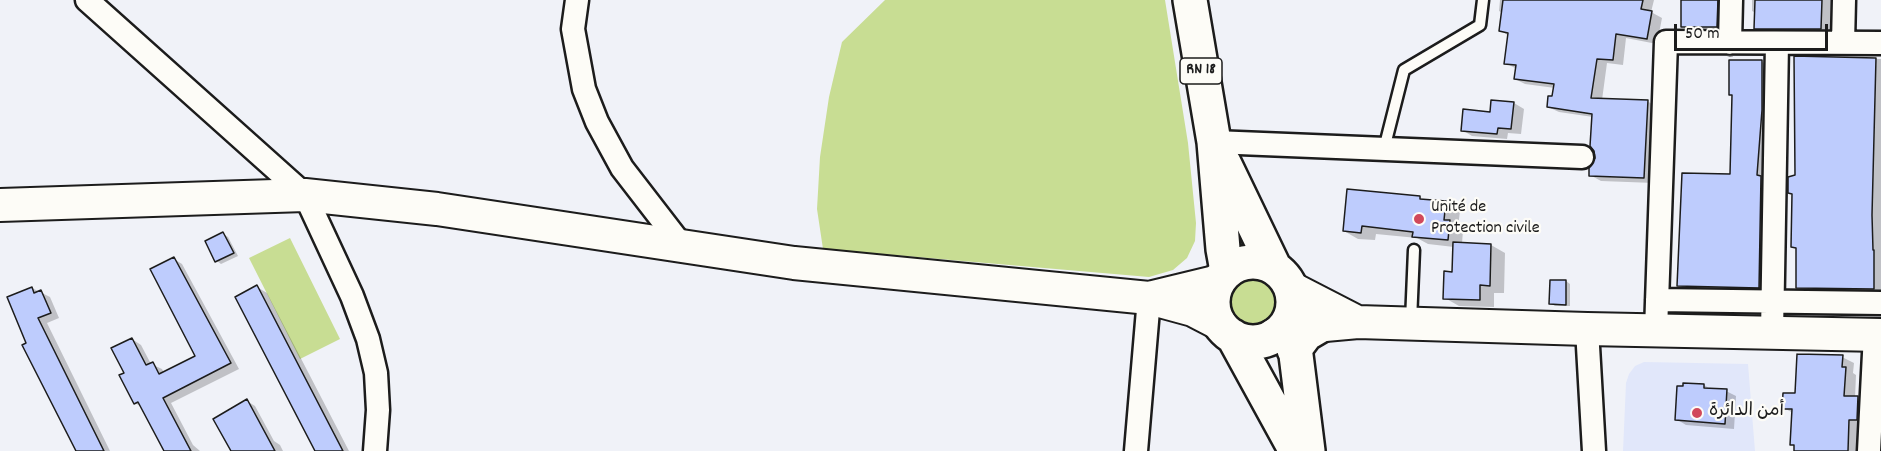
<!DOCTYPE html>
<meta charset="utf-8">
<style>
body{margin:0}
#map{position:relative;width:1881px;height:451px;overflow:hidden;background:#f0f2f8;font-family:Dekko,sans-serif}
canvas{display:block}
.scale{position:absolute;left:1674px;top:24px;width:154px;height:27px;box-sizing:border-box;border:3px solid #1c1c1c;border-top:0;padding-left:8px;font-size:18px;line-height:21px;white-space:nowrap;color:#1c1c1c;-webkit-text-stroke:4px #fdfcf7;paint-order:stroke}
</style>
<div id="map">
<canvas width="1881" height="451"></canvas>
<div class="scale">50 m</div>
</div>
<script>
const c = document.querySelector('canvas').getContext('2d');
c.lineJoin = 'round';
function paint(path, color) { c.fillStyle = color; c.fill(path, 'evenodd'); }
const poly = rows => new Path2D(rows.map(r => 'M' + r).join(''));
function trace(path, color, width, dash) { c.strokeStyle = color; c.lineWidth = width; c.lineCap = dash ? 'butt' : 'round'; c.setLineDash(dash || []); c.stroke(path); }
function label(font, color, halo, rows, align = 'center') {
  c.font = font + ' Dekko,"Playpen Sans Arabic",sans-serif'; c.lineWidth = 4.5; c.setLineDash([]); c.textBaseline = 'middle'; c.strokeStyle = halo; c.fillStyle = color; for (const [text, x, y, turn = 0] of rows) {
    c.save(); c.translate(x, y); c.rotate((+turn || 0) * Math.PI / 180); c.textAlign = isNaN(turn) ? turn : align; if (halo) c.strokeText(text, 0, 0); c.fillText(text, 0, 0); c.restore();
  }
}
const built = poly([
 [1644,362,1748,364,1755,451,1623,451,1626,383,1629,374,1635,366]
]);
const green = poly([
 [885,0,1165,0,1188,143,1196,223,1195,241,1187,258,1173,270,1149,277,823,249,817,209,820,157,829,97,842,42],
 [290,238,340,339,300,359,249,258],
 '1228 302a25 25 0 1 1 50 0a25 25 0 1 1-50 0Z'
]);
const shadow = poly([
 [1500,0,1654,0,1651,12,1662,18,1657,44,1626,38,1623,65,1607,63,1602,100,1647,101,1657,107,1654,183,1601,181,1590,175,1597,158,1593,117,1559,112,1548,107,1553,98,1555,88,1525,84,1515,79,1517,69,1505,63,1509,36,1501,31,1503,13,1499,11],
 [1683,0,1730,0,1729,33,1695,33,1682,26],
 [1752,0,1837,0,1835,37,1770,36,1756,28,1756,13,1752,11],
 [1796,58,1881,59,1881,296,1811,295,1797,287,1798,250,1793,247,1794,195,1789,193,1797,176],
 [1762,62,1773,68,1770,293,1690,292,1679,285,1731,176,1733,96,1730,94],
 [1514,103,1524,109,1521,134,1508,133,1507,139,1472,136,1462,130,1491,113],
 [1420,197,1425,200,1446,202,1460,211,1458,227,1463,230,1462,244,1491,245,1505,253,1504,293,1494,293,1494,307,1459,306,1445,298,1453,273,1454,247,1428,244,1417,238,1376,234,1375,240,1358,239,1344,231],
 [223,234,228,237,238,256,221,264,217,261],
 [174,259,182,264,239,369,171,403,193,445,200,451,169,451,143,408,135,403,126,373,132,339,141,345,151,364,162,369,164,373,197,356],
 [1566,281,1570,284,1570,306,1555,306,1550,303],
 [257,287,267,293,349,451,317,451],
 [32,288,50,297,59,318,47,323,110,451,77,451,28,343],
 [1842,357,1854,363,1853,373,1856,375,1855,398,1869,404,1859,451,1795,451,1795,446,1792,444,1793,413,1784,408],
 [1704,385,1712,390,1726,391,1736,396,1734,429,1686,425,1676,419],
 [247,401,255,406,274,441,280,445,283,451,246,451]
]);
const building = poly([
 [1503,0,1643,0,1641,9,1652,11,1647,39,1616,34,1613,60,1597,59,1591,98,1648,100,1644,178,1589,176,1589,168,1595,158,1594,151,1590,146,1592,114,1547,107,1548,96,1552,96,1554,84,1514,79,1516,65,1504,64,1508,33,1499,31,1503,0],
 [1681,0,1718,0,1717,27,1681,27,1681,0],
 [1755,0,1822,0,1821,29,1754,29,1755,0],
 [1794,56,1876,58,1872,215,1873,250,1874,250,1874,289,1796,288,1796,248,1791,247,1792,194,1788,193,1788,177,1795,175,1794,56],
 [1729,60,1762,60,1762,110,1757,175,1761,176,1759,288,1677,286,1682,173,1730,174,1732,95,1729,95,1729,60],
 [1491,100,1514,102,1511,129,1498,128,1497,134,1461,131,1463,109,1490,112,1491,100],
 [1347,189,1420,196,1420,199,1446,201,1444,220,1450,220,1448,240,1412,237,1413,232,1362,226,1361,233,1343,231,1347,189],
 [223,232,234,253,215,262,205,241,223,232],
 [1453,242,1491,244,1490,286,1480,285,1480,300,1443,299,1444,271,1452,272,1453,242],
 [174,257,231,363,163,398,191,451,164,451,138,402,134,404,119,375,124,373,111,348,132,338,146,365,153,362,159,374,195,356,150,269,174,257],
 [1550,280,1566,280,1566,305,1549,304,1550,280],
 [257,285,343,451,315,451,235,297,257,285],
 [32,287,34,293,41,290,51,313,38,318,104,451,76,451,22,345,26,343,7,297,32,287],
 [1797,354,1843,355,1842,367,1846,367,1844,396,1858,396,1857,420,1849,420,1848,451,1794,451,1794,445,1790,445,1792,409,1782,409,1783,393,1795,393,1797,354],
 [1683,383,1704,384,1704,388,1727,389,1725,424,1675,420,1677,386,1683,386,1683,383],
 [247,399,275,451,231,451,213,419,247,399]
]);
const service = poly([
 [1384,149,1404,70,1480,25,1483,0],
 [1411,321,1414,250]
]);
const minor = poly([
 [87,0,305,195,352,296,368,339,376,373,378,410,375,451],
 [577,0,573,29,584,89,597,122,622,168,683,247],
 [1730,43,1731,0],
 [1843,43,1844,0],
 [1214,142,1582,157],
 [1657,300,1881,303],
 [1587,329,1594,451],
 [1656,331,1666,42,1881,43],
 [1772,333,1777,43],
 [1136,451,1149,298],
 [1869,451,1875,334]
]);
const secondary = poly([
 [0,205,305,195,437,209,794,263,1149,298,1193,310,1220,324],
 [1291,288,1357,322],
 [1153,297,1219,281],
 [1274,335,1292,328,1358,322,1587,329,1881,335]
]);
const primary = poly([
 [1190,0,1214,142,1223,249,1227,271],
 [1224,163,1274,267],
 '1213 302a40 40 0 1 1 80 0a40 40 0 1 1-80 0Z',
 [1291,315,1308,451],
 [1233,336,1296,451],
 [1294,350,1306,334,1323,324]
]);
const markers = [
 [1419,219,6,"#d1495b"],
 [1697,413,6,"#d1495b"]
];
const shields = [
 [1201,71,42]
];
const shieldNames = [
 ["RN 18",1201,71]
];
const poiNames = [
 ["Unité de",1431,209],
 ["Protection civile",1431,230],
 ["أمن الدائرة",1709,413]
];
paint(built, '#e1e7fa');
paint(green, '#c8dd93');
paint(shadow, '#0003');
paint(building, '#beccfd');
trace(building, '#1c1c1c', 1.5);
trace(service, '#1c1c1c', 15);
trace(minor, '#1c1c1c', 27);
trace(secondary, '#1c1c1c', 36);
trace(primary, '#1c1c1c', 38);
trace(service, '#fdfcf7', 10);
trace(minor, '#fdfcf7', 22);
trace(secondary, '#fdfcf7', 32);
trace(primary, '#fdfcf7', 33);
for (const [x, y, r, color] of markers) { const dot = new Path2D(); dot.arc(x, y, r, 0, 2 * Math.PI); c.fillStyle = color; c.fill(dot); trace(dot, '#fdfcf7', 2); }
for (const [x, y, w] of shields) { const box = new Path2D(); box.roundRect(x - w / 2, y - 13, w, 26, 4.5); c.fillStyle = '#fdfcf7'; c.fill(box); trace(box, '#1c1c1c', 1.5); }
label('bold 16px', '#1c1c1c', null, shieldNames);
label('18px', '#1c1c1c', '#fdfcf7', poiNames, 'left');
</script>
